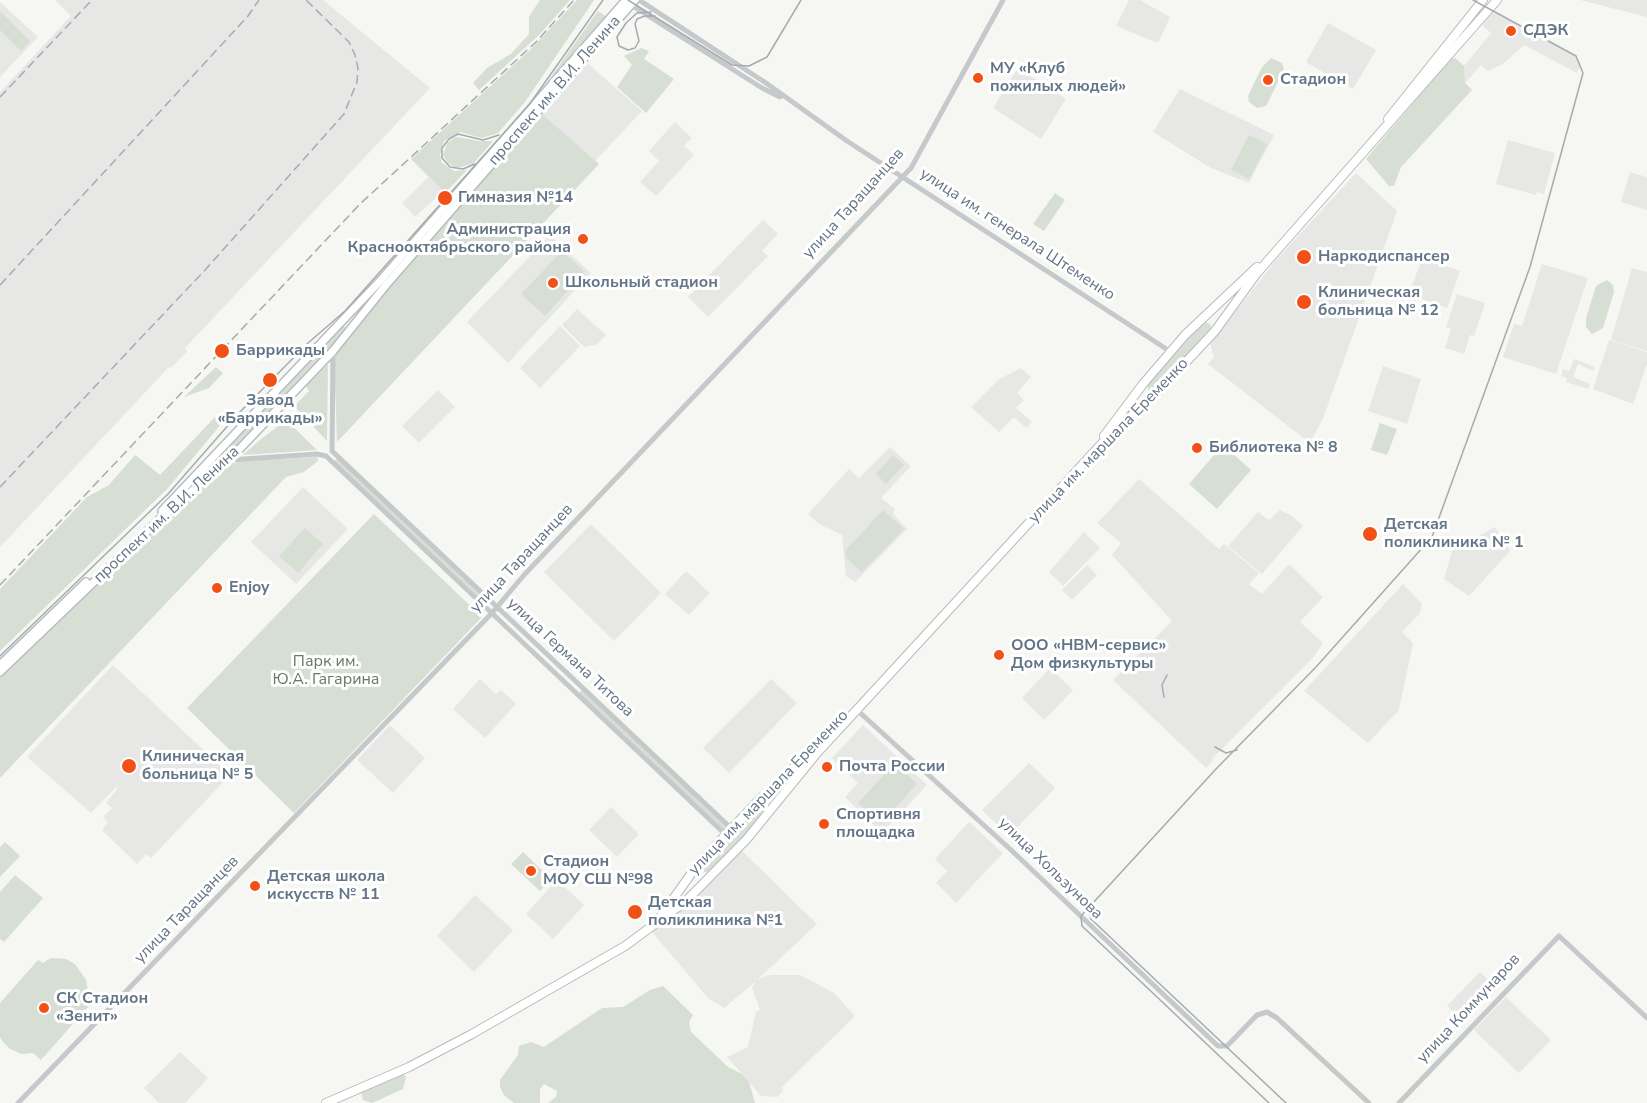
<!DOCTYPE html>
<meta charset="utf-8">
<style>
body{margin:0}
canvas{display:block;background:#f6f6f2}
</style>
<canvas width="1647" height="1103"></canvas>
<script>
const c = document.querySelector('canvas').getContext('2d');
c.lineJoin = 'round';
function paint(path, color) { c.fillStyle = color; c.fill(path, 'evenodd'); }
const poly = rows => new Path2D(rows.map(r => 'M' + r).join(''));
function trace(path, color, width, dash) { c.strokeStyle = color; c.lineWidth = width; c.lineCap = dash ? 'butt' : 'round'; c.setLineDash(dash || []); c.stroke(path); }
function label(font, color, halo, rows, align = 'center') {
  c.font = font + ' "Nunito Sans",sans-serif'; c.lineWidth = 6; c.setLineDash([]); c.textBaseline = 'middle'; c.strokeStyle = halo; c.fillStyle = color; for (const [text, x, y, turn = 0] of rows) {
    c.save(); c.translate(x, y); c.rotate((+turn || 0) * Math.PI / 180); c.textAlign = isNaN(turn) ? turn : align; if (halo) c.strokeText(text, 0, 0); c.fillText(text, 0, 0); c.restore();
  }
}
const built = poly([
 [55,0,323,0,430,88,185,348,187,352,171,368,169,367,0,547,0,92,71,16],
 [1129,0,1140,0,1170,17,1158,43,1116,26],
 [1580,0,1647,0,1647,17],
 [0,2,38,37,0,77],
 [1494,11,1576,56,1581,65,1577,73,1524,45,1503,64,1488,71,1481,65,1465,83,1464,66,1491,33,1482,25],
 [1328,23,1376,50,1353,89,1306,62],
 [586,62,642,111,595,161,542,114],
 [1018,68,1066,99,1041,139,993,108],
 [1180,89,1274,135,1249,183,1211,168,1153,132],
 [675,122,692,138,684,146,694,155,656,196,640,182,659,161,649,151],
 [1508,140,1555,153,1544,194,1537,192,1536,195,1496,184],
 [1630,172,1647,177,1647,210,1621,202],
 [1356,173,1397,211,1324,416,1310,443,1208,364,1214,357,1210,344,1277,259],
 [428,177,443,191,415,217,402,203],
 [763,220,778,234,762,251,768,256,708,317,688,297],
 [550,235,591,273,508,363,467,322],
 [1422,258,1460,271,1447,308,1409,295],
 [1542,264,1588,278,1556,374,1503,357,1514,324,1522,326],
 [1632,268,1647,272,1647,351,1611,340],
 [1457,294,1485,303,1474,336,1470,335,1464,354,1445,348,1451,329,1446,327],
 [577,309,606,335,596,345,584,347,562,325],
 [560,326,580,346,540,388,520,368],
 [1609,340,1647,352,1647,364,1633,404,1593,389],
 [1574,359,1595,367,1593,371,1578,364,1573,377,1590,384,1588,389,1566,382,1567,378,1561,376,1563,369,1569,371],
 [1383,366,1421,379,1407,424,1368,411],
 [1021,368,1031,377,1017,393,1024,400,1016,408,1032,422,1026,428,1014,417,999,432,971,407,999,379],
 [438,390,455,407,419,443,402,426],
 [890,447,911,466,881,498,895,509,893,514,907,529,855,582,846,576,842,535,819,524,808,514,849,469,859,478],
 [1139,479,1219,549,1224,544,1259,573,1249,584,1262,594,1289,564,1323,597,1300,622,1323,643,1312,659,1212,759,1213,761,1206,768,1113,680,1172,621,1112,555,1121,543,1097,523],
 [303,487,348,529,296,584,251,542],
 [1280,510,1292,516,1303,526,1262,574,1228,546,1258,512,1269,520],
 [591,524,661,593,614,641,544,572],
 [1495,527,1510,551,1469,596,1444,579,1452,551],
 [1084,532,1100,548,1063,586,1049,572],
 [1087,565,1097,575,1072,600,1062,590],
 [686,571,710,593,689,615,665,594],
 [1403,584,1422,604,1420,613,1402,632,1413,643,1399,710,1368,743,1304,691],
 [113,665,230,775,151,858,146,854,137,864,102,830,108,822,103,817,112,808,106,803,118,788,116,787,91,813,27,757],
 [1050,668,1073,690,1044,720,1022,698],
 [480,679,496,694,501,690,516,704,485,738,453,709],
 [771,679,797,703,729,773,703,748],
 [390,725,425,758,393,793,357,760],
 [863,725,927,785,882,833,845,797,858,783,832,758],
 [1029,763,1055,788,1009,836,982,810],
 [611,807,639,834,617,857,589,830],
 [969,822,1003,853,956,903,936,883,947,871,935,859],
 [741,850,817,924,757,980,768,975,800,975,834,993,855,1016,782,1087,783,1091,777,1097,761,1096,727,1057,748,1047,756,1012,760,1009,752,988,756,981,724,1008,708,998,652,932,695,895],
 [557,880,584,905,553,939,526,914],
 [475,895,513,930,474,972,437,936],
 [1480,972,1495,986,1462,1020,1447,1006],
 [1506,997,1551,1040,1519,1073,1474,1030],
 [180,1052,208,1078,185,1103,159,1103,144,1088]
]);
const green = poly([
 [540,0,570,0,540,34,479,90,473,83,487,68,511,54,529,34,529,17],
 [577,0,594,0,525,102,498,133,482,138,460,132,444,141,440,155,442,163,454,171,467,170,445,193,411,159,530,50],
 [0,11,30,41,21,51,0,30],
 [598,11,607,17,535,99],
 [641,48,649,51,644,59,674,79,646,113,617,87,632,65,624,56],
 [1271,58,1282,63,1284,70,1266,106,1257,108,1249,102,1248,96,1262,67],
 [1455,58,1464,66,1465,83,1472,90,1401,167,1394,186,1389,186,1366,159,1450,59],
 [542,114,599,164,337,442,334,356,387,289],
 [1249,135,1267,144,1249,179,1231,170],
 [456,137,479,141,493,141,473,164,456,168,448,163,443,155,447,143],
 [1055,193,1065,200,1044,231,1033,224],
 [562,251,585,272,545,316,521,294],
 [1607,280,1613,285,1614,292,1603,328,1592,334,1586,327,1586,318,1596,286],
 [1204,321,1211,325,1210,332,1154,392,1148,391,1148,383],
 [341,327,346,327,345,332,211,473,207,473,205,470],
 [328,364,327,441,294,406,309,391,306,386],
 [216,367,223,373,209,388,184,397],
 [215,417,222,423,168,488,0,651,0,589,87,497,109,485,135,455,160,475],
 [286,420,317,450,243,455,260,440],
 [1380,423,1397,429,1387,455,1371,450],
 [1223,445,1251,470,1217,509,1189,484],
 [893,455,904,465,886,484,876,474],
 [317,457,318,461,304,472,286,477,0,778,0,675,171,511,221,470,239,461],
 [337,458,489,602,486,604,334,461],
 [883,510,904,529,862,572,846,558,845,551],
 [374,514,482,617,294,813,187,708],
 [305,528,323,544,298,573,279,556],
 [582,690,728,828,725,831,579,693],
 [895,763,917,784,881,823,858,803],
 [762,804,767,812,710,873,704,872,703,864],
 [5,842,20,856,0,877,0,847],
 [523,852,551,879,540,891,511,864],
 [15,875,43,898,4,942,0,939,0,892],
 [51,958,66,959,75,964,86,980,88,992,96,998,41,1060,33,1053,22,1054,10,1049,3,1042,0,1037,0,1003,38,960,43,963],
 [663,986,693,1015,689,1022,691,1032,728,1067,742,1074,749,1082,755,1103,548,1103,556,1097,557,1091,544,1084,540,1089,540,1103,514,1103,504,1095,500,1087,500,1080,518,1055,519,1046,531,1042,544,1047,602,1008,623,1007,650,990],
 [403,1073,406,1077,403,1089,372,1103,363,1100,361,1093]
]);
const minor = poly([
 [639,0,766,83,847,141,1171,352],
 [628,3,762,88,780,97],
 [333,351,332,451,732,829],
 [229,460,317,454,326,456,726,835],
 [857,710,1010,849,1218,1046,1227,1046,1257,1015,1267,1012,1277,1018,1369,1103],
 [18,1103,492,613,524,575,911,168,1003,0],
 [1399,1103,1559,936,1647,1018]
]);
const major = poly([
 [162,511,380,281,626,0],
 [0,665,86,582],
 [0,672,169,510,229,460,333,351,386,285,635,0]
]);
const highway = poly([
 [1388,119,1483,0],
 [1104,436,1143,384,1185,335,1257,267],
 [661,916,698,864,757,802,817,746],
 [326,1103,409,1067,472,1034,625,946,686,901,746,840,817,753,1107,438,1157,393,1215,331,1257,273,1497,0]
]);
const tram = poly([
 [628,0,732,65,749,66,767,57,801,0],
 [651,12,637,13,626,23,617,37,619,46,628,50,635,48,639,41,635,24,637,19,645,16,655,16],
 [475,164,463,169,450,167,442,158,442,148,449,139,458,134,483,140,499,135],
 [0,656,168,494,238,414,308,343,345,311,529,105,603,0],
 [1164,697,1162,685,1167,675],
 [1215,747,1226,753,1237,750],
 [1092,904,1089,910,1091,919,1286,1103],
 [1269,1103,1082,926,1081,916,1216,769,1316,667,1432,537,1530,267,1583,73,1576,56,1473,0]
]);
const rail = poly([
 [0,97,92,0],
 [0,285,248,16,259,0],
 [0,487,206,269,344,114,357,82,358,68,355,55,349,42,306,0],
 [0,585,360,204,536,42,574,0]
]);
const markers = [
 [1511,31,6,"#f15117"],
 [978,78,6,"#f15117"],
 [1268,80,6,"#f15117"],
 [445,198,8,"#f15117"],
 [583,239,6,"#f15117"],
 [1304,257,8,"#f15117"],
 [553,283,6,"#f15117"],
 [1304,302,8,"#f15117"],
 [222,351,8,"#f15117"],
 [270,380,8,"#f15117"],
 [1197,448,6,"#f15117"],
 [1370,534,8,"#f15117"],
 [217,588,6,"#f15117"],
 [999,655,6,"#f15117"],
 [129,766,8,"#f15117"],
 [827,767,6,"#f15117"],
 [824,824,6,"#f15117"],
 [531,871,6,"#f15117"],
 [255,886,6,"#f15117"],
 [635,912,8,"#f15117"],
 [44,1008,6,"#f15117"]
];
const poiNames = [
 ["СДЭК",1523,31],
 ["МУ «Клуб",990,69],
 ["пожилых людей»",990,87],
 ["Стадион",1280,80],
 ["Гимназия №14",458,198],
 ["Администрация",571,230,"right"],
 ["Краснооктябрьского района",571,248,"right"],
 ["Наркодиспансер",1318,257],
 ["Школьный стадион",565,283],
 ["Клиническая",1318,293],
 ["больница № 12",1318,311],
 ["Баррикады",236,351],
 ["Завод",270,401,"center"],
 ["«Баррикады»",270,419,"center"],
 ["Библиотека № 8",1209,448],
 ["Детская",1384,525],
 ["поликлиника № 1",1384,543],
 ["Enjoy",229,588],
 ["ООО «НВМ-сервис»",1011,646],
 ["Дом физкультуры",1011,664],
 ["Клиническая",142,757],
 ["больница № 5",142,775],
 ["Почта России",839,767],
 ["Спортивня",836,815],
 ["площадка",836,833],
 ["Стадион",543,862],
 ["МОУ СШ №98",543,880],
 ["Детская школа",267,877],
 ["искусств № 11",267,895],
 ["Детская",648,903],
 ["поликлиника №1",648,921],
 ["СК Стадион",56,999],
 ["«Зенит»",56,1017]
];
const streetNames = [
 ["проспект им. В.И. Ленина",555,91,-49],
 ["улица Таращанцев",854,204,-48],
 ["улица им. генерала Штеменко",1017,235,33],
 ["улица им. маршала Еременко",1109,441,-46],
 ["проспект им. В.И. Ленина",167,515,-43],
 ["улица Таращанцев",522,559,-47],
 ["улица Германа Титова",570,658,43],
 ["улица им. маршала Еременко",769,793,-46],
 ["улица Хользунова",1050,869,44],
 ["улица Таращанцев",187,910,-46],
 ["улица Коммунаров",1469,1009,-47]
];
const parkNames = [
 ["Парк им.",326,662],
 ["Ю.А. Гагарина",326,680]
];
paint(built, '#e7e8e6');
paint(green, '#d7ded3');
trace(major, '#b8bcc0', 10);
trace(highway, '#b7bbbe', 10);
trace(minor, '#c5c9cc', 5);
trace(major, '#fff', 7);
trace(highway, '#fff', 8);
trace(tram, '#a5abb1', 1.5);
trace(rail, '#a5abb1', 1.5, [9, 4.5]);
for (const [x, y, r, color] of markers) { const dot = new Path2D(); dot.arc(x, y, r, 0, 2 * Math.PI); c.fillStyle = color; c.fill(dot); trace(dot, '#fff', 2); }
label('bold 16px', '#637586', '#fff', poiNames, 'left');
label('16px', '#637586', '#fff', streetNames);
label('16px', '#667c62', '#fff', parkNames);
</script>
